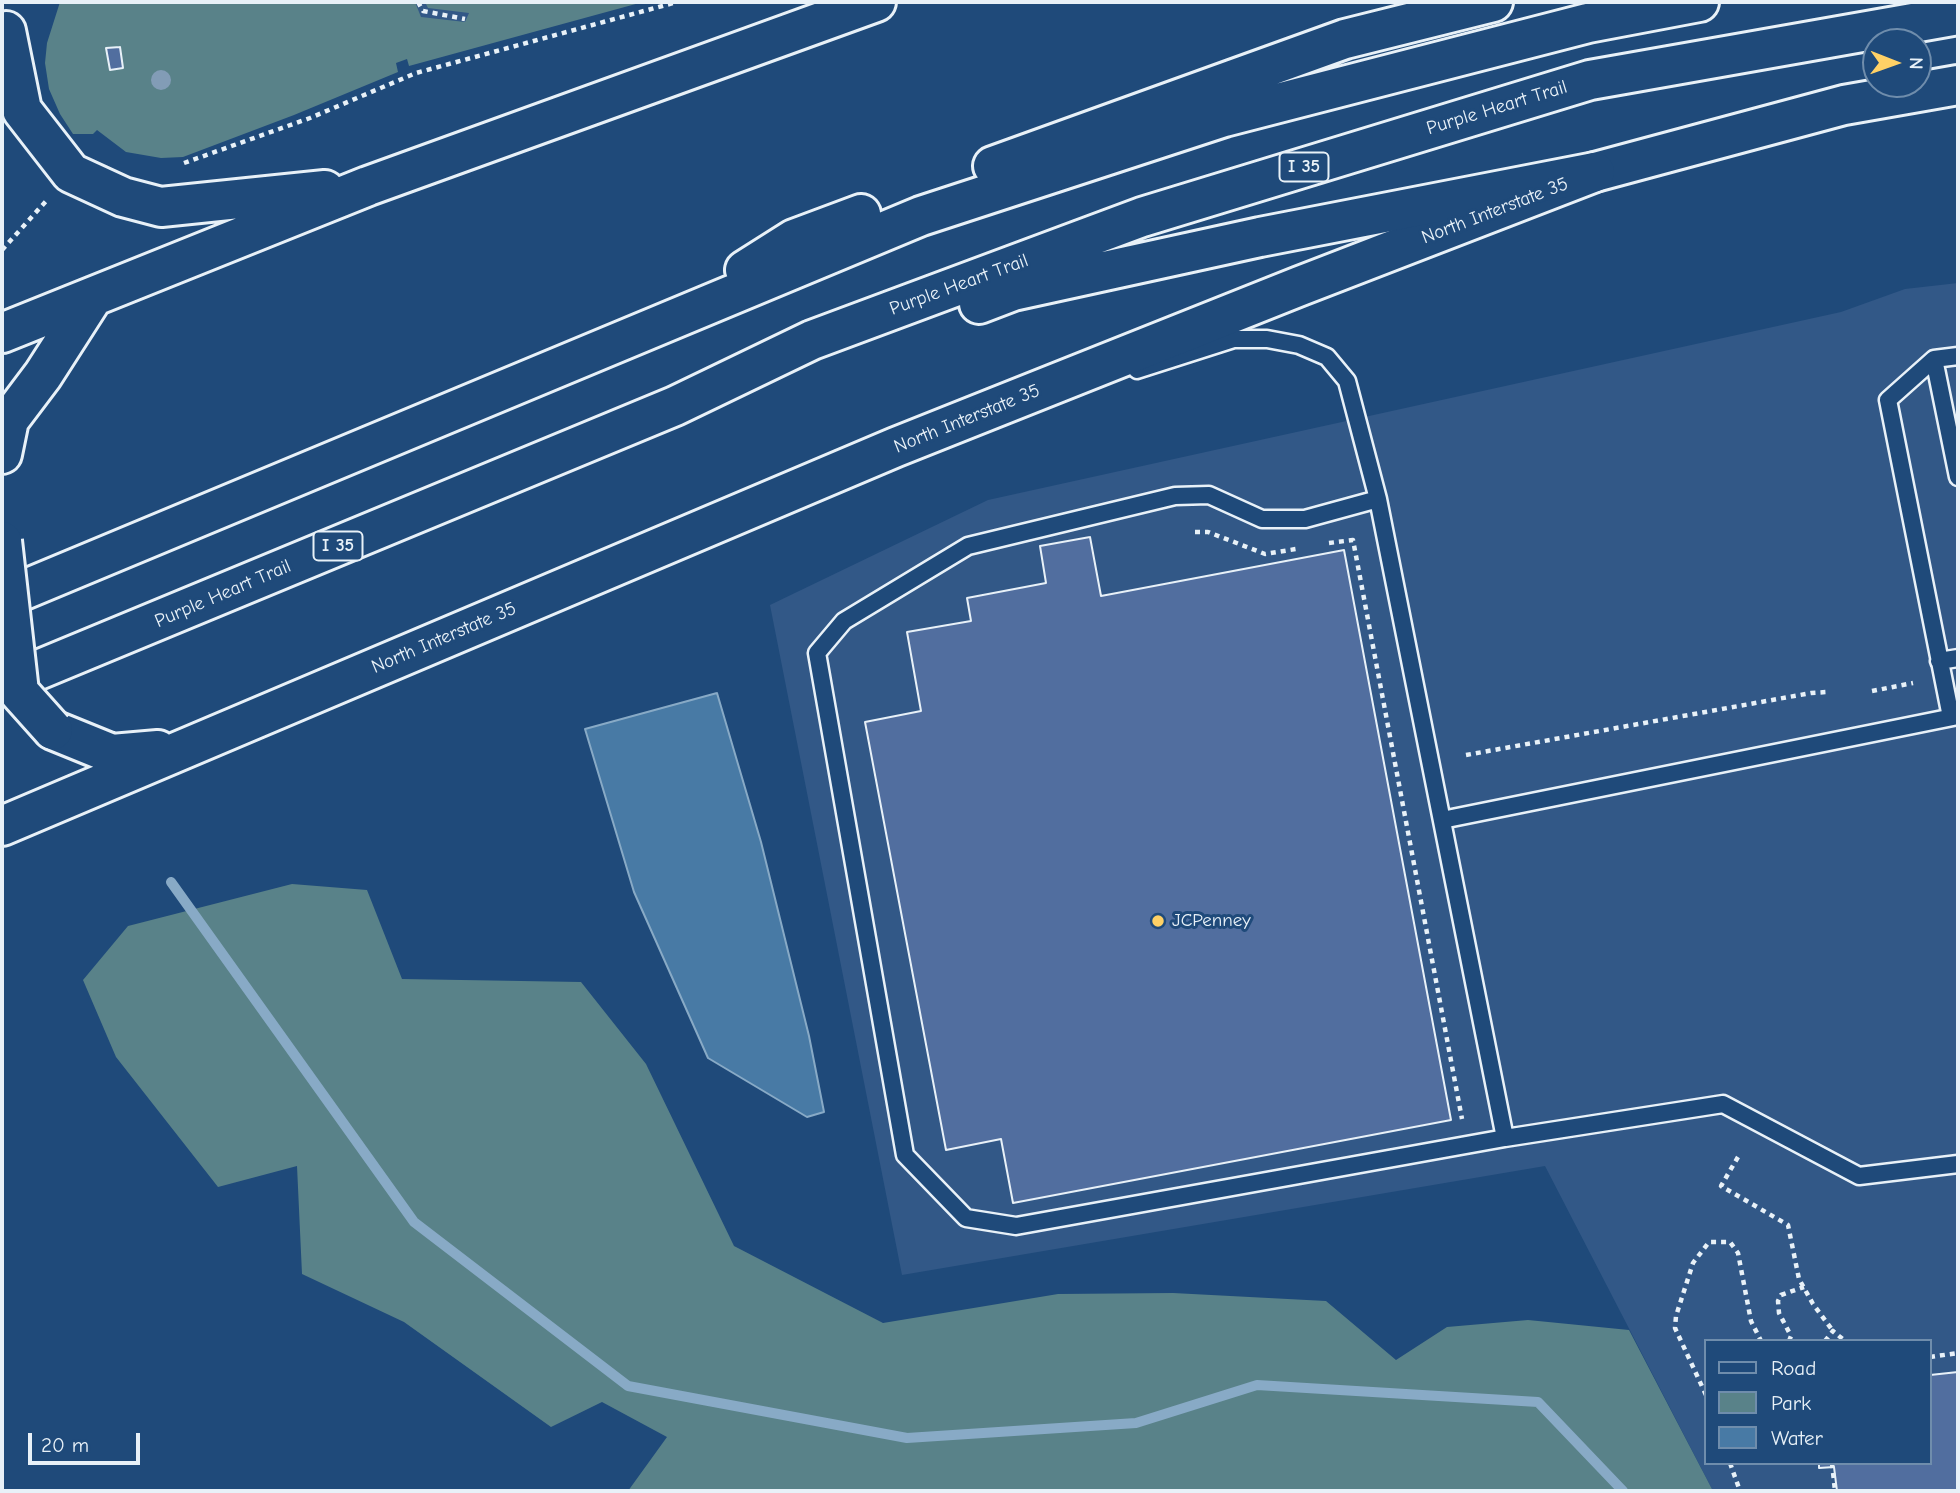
<!DOCTYPE html>
<style>
body{margin:0}
#map{position:relative;width:1960px;height:1493px;overflow:hidden;background:#1f4a7a;font-family:"Comic Neue",sans-serif}
canvas{display:block}
.frame{position:absolute;inset:0;border:4px solid #e8f1f8;pointer-events:none}
.legend{position:absolute;left:1704px;top:1339px;width:228px;height:126px;box-sizing:border-box;background:#1f4a7a;border:2px solid #6f8dac;margin:0;padding:9px 12px;list-style:none;font-size:21px;color:#e8f1f8}
.legend li{display:flex;align-items:center;gap:14px;height:35px}
.legend b{width:35px;border:2px solid #6f8dac}
.north{position:absolute;left:1862px;top:28px;width:70px;height:70px;box-sizing:border-box;background:#1f4a7a;border:2px solid #6f8dac;border-radius:50%;rotate:91deg;font-size:19px;font-weight:700;line-height:28px;text-align:center;color:#e8f1f8}
.north::after{content:'';display:block;margin:auto;width:24px;height:32px;background:#ffd166;clip-path:polygon(50% 0,100% 100%,50% 72%,0 100%)}
.scale{position:absolute;left:28px;top:1433px;width:112px;height:32px;box-sizing:border-box;border:4px solid #e8f1f8;border-top:0;padding-left:9px;font-size:21px;line-height:24px;white-space:nowrap;color:#e8f1f8;-webkit-text-stroke:5px #1f4a7a;paint-order:stroke}
</style>
<div id="map">
<canvas width="1960" height="1493"></canvas>
<div class="frame"></div>
<ul class="legend">
<li><b style="height:9px;background:#1f4a7a"></b>Road</li>
<li><b style="height:19px;background:#598289"></b>Park</li>
<li><b style="height:19px;background:#487aa5"></b>Water</li>
</ul>
<div class="north">N</div>
<div class="scale">20 m</div>
</div>
<script>
const c = document.querySelector('canvas').getContext('2d');
c.lineJoin = 'round';
function paint(path, color) { c.fillStyle = color; c.fill(path, 'evenodd'); }
const poly = rows => new Path2D(rows.map(r => 'M' + r).join(''));
function trace(path, color, width, dash) { c.strokeStyle = color; c.lineWidth = width; c.lineCap = dash ? 'butt' : 'round'; c.setLineDash(dash || []); c.stroke(path); }
function label(font, color, halo, rows, align = 'center') {
  c.font = font + ' "Comic Neue",sans-serif'; c.lineWidth = 6; c.setLineDash([]); c.textBaseline = 'middle'; c.strokeStyle = halo; c.fillStyle = color; for (const [text, x, y, turn = 0] of rows) {
    c.save(); c.translate(x, y); c.rotate((+turn || 0) * Math.PI / 180); c.textAlign = isNaN(turn) ? turn : align; if (halo) c.strokeText(text, 0, 0); c.fillText(text, 0, 0); c.restore();
  }
}
const built = poly([
 [404,2,576,2,457,30,409,21],
 [1958,283,1958,1491,1713,1491,1545,1166,902,1275,770,605,988,500,1841,312,1905,289],
 [1706,1341,1930,1341,1930,1463,1706,1463]
]);
const green = poly([
 [60,2,415,2,421,17,465,22,469,13,428,8,425,2,643,2,409,66,407,59,396,63,398,72,294,115,183,157,161,158,126,152,97,130,93,134,73,134,60,114,49,89,45,63,47,43],
 [292,884,367,890,402,979,581,982,646,1064,734,1246,883,1323,1058,1294,1173,1293,1326,1301,1396,1360,1447,1327,1528,1320,1629,1330,1713,1491,628,1491,667,1437,602,1402,551,1427,404,1322,302,1274,297,1166,218,1187,116,1057,83,980,128,926]
]);
const water = poly([
 [717,693,761,842,809,1036,824,1112,807,1117,708,1058,634,892,585,729,717,693]
]);
const stream = poly([
 [171,882,414,1222,628,1386,907,1438,1136,1423,1257,1385,1538,1402,1623,1491]
]);
const building = poly([
 [120,47,123,68,110,70,106,48,120,47],
 [1090,537,1101,596,1344,550,1451,1120,1013,1203,1001,1139,946,1150,865,722,921,711,907,632,971,621,967,598,1046,583,1040,546,1090,537],
 [1958,1372,1958,1491,1837,1491,1834,1467,1819,1468,1819,1463,1930,1463,1930,1375,1958,1372]
]);
const path = poly([
 [418,2,423,11,465,19],
 [184,163,310,118,416,73,677,2],
 [2,250,47,200],
 [1195,532,1208,532,1265,554,1296,549],
 [1329,543,1353,540,1462,1119],
 [1872,691,1913,683],
 [1466,755,1811,693,1827,692],
 [1738,1157,1721,1186,1788,1225,1799,1279,1813,1304,1833,1331],
 [1789,1341,1791,1336,1779,1313,1778,1301,1781,1295,1804,1287],
 [1825,1341,1833,1331,1845,1341],
 [1930,1357,1958,1353],
 [1706,1395,1675,1328,1676,1316,1693,1263,1709,1242,1730,1242,1738,1253,1751,1321,1761,1341],
 [1730,1463,1740,1491],
 [1832,1463,1835,1491]
]);
const service = poly([
 [1934,359,1958,477],
 [1137,370,1234,339,1267,339,1299,345,1327,357,1347,381,1378,499,1505,1138,1723,1104,1859,1176,1958,1164],
 [1378,499,1305,519,1262,519,1209,495,1175,496,968,546,844,621,817,653,905,1155,966,1218,1016,1226,1505,1138],
 [1939,661,1958,658],
 [1951,717,1888,400,1934,359,1958,356],
 [1442,820,1958,716]
]);
const secondary = poly([
 [6,31,22,110,71,173,123,197,161,207,325,190],
 [2,333,368,186,876,2],
 [2,454,9,420,43,375,93,297],
 [53,730,112,754,158,750],
 [2,826,896,447,1300,286,1595,172,1844,105,1958,85]
]);
const motorway = poly([
 [993,166,1345,39,1493,2],
 [745,270,794,239,861,214],
 [979,304,1013,291,1260,237,1595,172],
 [2,599,921,216,1224,117,1588,23,1699,2],
 [2,685,675,406,812,340,1142,217,1590,80,1958,15]
]);
const secondaryBridge = poly([
 [2,541,19,692,53,730]
]);
const trees = [
 [161,80]
];
const markers = [
 [1158,921,7,"#ffd166"]
];
const shields = [
 [1304,167,49],
 [338,546,49]
];
const shieldNames = [
 ["I 35",1304,167],
 ["I 35",338,546]
];
const streetNames = [
 ["Purple Heart Trail",1497,108,-17],
 ["North Interstate 35",1495,211,-21],
 ["Purple Heart Trail",959,285,-20],
 ["North Interstate 35",967,419,-22],
 ["Purple Heart Trail",223,594,-23],
 ["North Interstate 35",444,638,-23]
];
const poiNames = [
 ["JCPenney",1172,921]
];
paint(built, '#325887');
paint(green, '#598289');
paint(water, '#487aa5');
trace(water, '#88aac6', 2);
trace(stream, '#88aac6', 10);
paint(building, '#516e9f');
trace(building, '#e8f1f8', 2);
trace(service, '#e8f1f8', 21);
trace(secondary, '#e8f1f8', 44);
trace(motorway, '#e8f1f8', 44);
trace(path, '#e8f1f8', 4.5, [5, 5]);
trace(service, '#1f4a7a', 16);
trace(secondary, '#1f4a7a', 38);
trace(motorway, '#1f4a7a', 38);
trace(secondaryBridge, '#e8f1f8', 44, []);
trace(secondaryBridge, '#1f4a7a', 38);
c.fillStyle = '#829cb6';
for (const [x, y] of trees) { c.beginPath(); c.arc(x, y, 10, 0, 2 * Math.PI); c.fill(); }
for (const [x, y, r, color] of markers) { const dot = new Path2D(); dot.arc(x, y, r, 0, 2 * Math.PI); c.fillStyle = color; c.fill(dot); trace(dot, '#1f4a7a', 2.5); }
for (const [x, y, w] of shields) { const box = new Path2D(); box.roundRect(x - w / 2, y - 14.5, w, 29, 5); c.fillStyle = '#1f4a7a'; c.fill(box); trace(box, '#e8f1f8', 2); }
label('bold 18px', '#e8f1f8', null, shieldNames);
label('19px', '#e8f1f8', '#1f4a7a', streetNames);
label('19px', '#e8f1f8', '#1f4a7a', poiNames, 'left');
</script>
